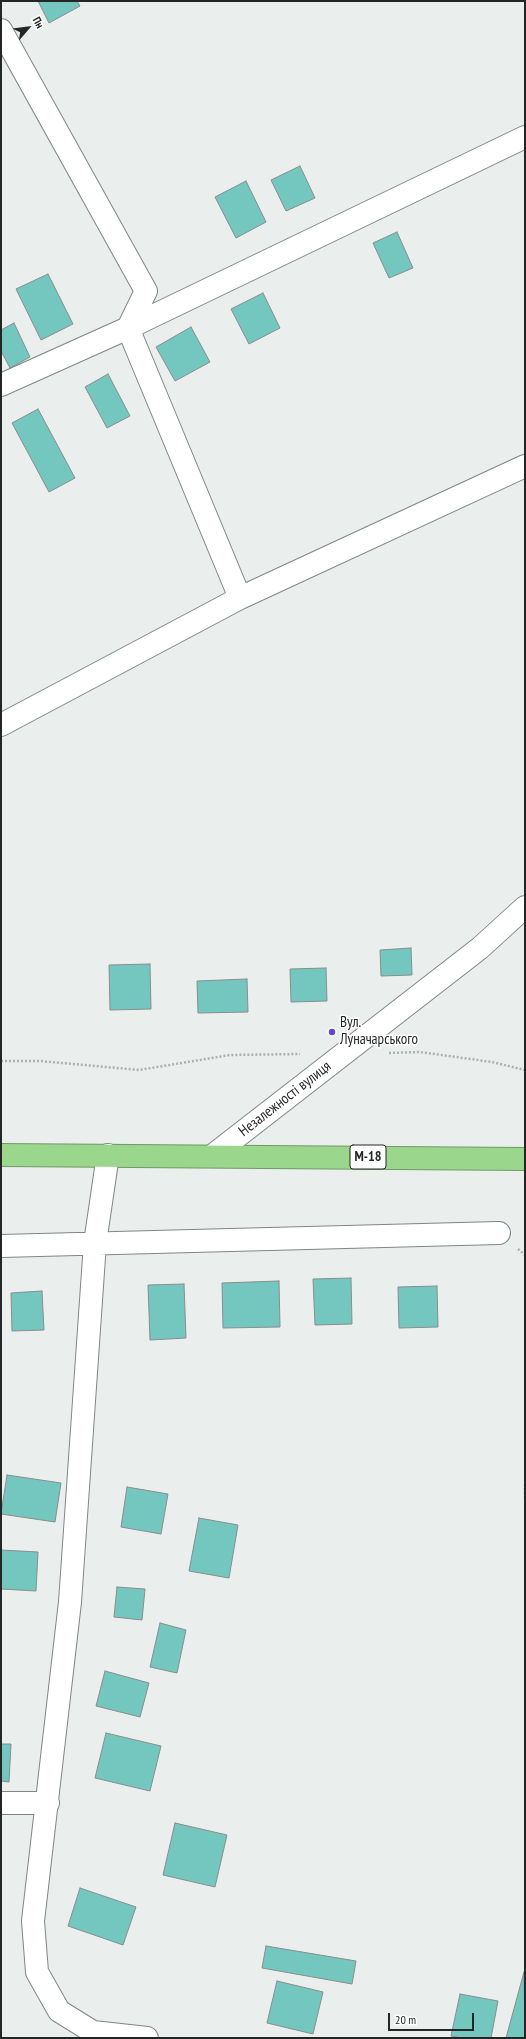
<!DOCTYPE html>
<meta charset="utf-8">
<style>
body{margin:0}
#map{position:relative;width:526px;height:2039px;overflow:hidden;background:#eaefed;font-family:"PT Sans Narrow",sans-serif}
canvas{display:block}
.frame{position:absolute;inset:0;border:2px solid #242625;pointer-events:none}
.north{position:absolute;left:8px;top:8px;width:40px;height:40px;-webkit-text-stroke:3px #fff;paint-order:stroke;rotate:62deg;font-size:11px;font-weight:700;line-height:16px;text-align:center;color:#242625}
.north::after{content:'';display:block;margin:auto;width:14px;height:18px;background:#242625;clip-path:polygon(50% 0,100% 100%,50% 72%,0 100%)}
.scale{position:absolute;left:388px;top:2013px;width:86px;height:18px;box-sizing:border-box;border:2px solid #242625;border-top:0;padding-left:5px;font-size:12px;line-height:14px;white-space:nowrap;color:#242625;-webkit-text-stroke:3px #fff;paint-order:stroke}
</style>
<div id="map">
<canvas width="526" height="2039"></canvas>
<div class="frame"></div>
<div class="north">Пн</div>
<div class="scale">20 m</div>
</div>
<script>
const c = document.querySelector('canvas').getContext('2d');
c.lineJoin = 'round';
function paint(path, color) { c.fillStyle = color; c.fill(path, 'evenodd'); }
const poly = rows => new Path2D(rows.map(r => 'M' + r).join(''));
function trace(path, color, width, dash) { c.strokeStyle = color; c.lineWidth = width; c.lineCap = dash ? 'butt' : 'round'; c.setLineDash(dash || []); c.stroke(path); }
function label(font, color, halo, rows, align = 'center') {
  c.font = font + ' "PT Sans Narrow",sans-serif'; c.lineWidth = 3; c.setLineDash([]); c.textBaseline = 'middle'; c.strokeStyle = halo; c.fillStyle = color; for (const [text, x, y, turn = 0] of rows) {
    c.save(); c.translate(x, y); c.rotate((+turn || 0) * Math.PI / 180); c.textAlign = isNaN(turn) ? turn : align; if (halo) c.strokeText(text, 0, 0); c.fillText(text, 0, 0); c.restore();
  }
}
const building = poly([
 [38,1,77,1,80,6,49,23,38,1],
 [300,166,315,198,286,211,271,180,300,166],
 [246,181,266,222,236,238,215,197,246,181],
 [397,232,413,268,389,278,373,243,397,232],
 [48,274,73,324,41,340,16,289,48,274],
 [263,293,280,328,249,344,231,309,263,293],
 [14,323,30,357,10,368,1,351,1,330,14,323],
 [191,327,210,362,175,381,156,347,191,327],
 [108,374,130,416,107,428,85,387,108,374],
 [38,409,75,478,49,492,12,423,38,409],
 [411,948,412,975,381,976,380,950,411,948],
 [150,964,151,1009,110,1010,109,965,150,964],
 [326,968,327,1001,291,1002,290,969,326,968],
 [247,979,248,1012,198,1013,197,981,247,979],
 [351,1278,352,1324,315,1325,313,1279,351,1278],
 [279,1281,280,1327,223,1328,222,1283,279,1281],
 [184,1284,186,1338,150,1340,148,1285,184,1284],
 [437,1286,438,1327,399,1328,398,1287,437,1286],
 [42,1291,44,1330,12,1331,11,1293,42,1291],
 [7,1475,61,1483,55,1522,1,1514,7,1475],
 [127,1487,168,1494,161,1534,121,1527,127,1487],
 [199,1518,238,1525,229,1578,189,1571,199,1518],
 [1,1550,38,1552,36,1591,1,1589,1,1550],
 [117,1587,145,1589,142,1620,114,1617,117,1587],
 [160,1623,186,1630,177,1673,150,1667,160,1623],
 [105,1671,149,1683,140,1717,96,1706,105,1671],
 [106,1733,161,1746,150,1791,95,1778,106,1733],
 [1,1744,11,1744,9,1782,1,1781,1,1744],
 [175,1823,227,1835,215,1887,163,1875,175,1823],
 [80,1888,136,1907,123,1945,68,1926,80,1888],
 [266,1946,356,1961,352,1984,262,1968,266,1946],
 [524,1972,525,2038,506,2038,524,1972],
 [277,1981,323,1992,313,2034,267,2023,277,1981],
 [460,1994,498,2001,491,2038,462,2038,451,2036,460,1994]
]);
const path = poly([
 [389,1053,420,1052,492,1062,525,1070],
 [1,1061,40,1061,139,1070,230,1055,300,1054],
 [518,1249,525,1255],
 [525,1484,525,1500]
]);
const minor = poly([
 [1,30,146,291,128,328,240,598],
 [1,385,128,328,525,137],
 [1,725,240,598,525,466],
 [108,1155,95,1243,70,1602,33,1921,37,1972,59,2011,93,2032,147,2038],
 [212,1156,480,948,525,907],
 [1,1246,499,1233],
 [1,1803,48,1803]
]);
const highway = poly([
 [1,1155,525,1159]
]);
const markers = [
 [332,1032,4,"#5f4ac3"]
];
const shields = [
 [368,1157,36]
];
const shieldNames = [
 ["М-18",368,1157]
];
const poiNames = [
 ["Вул.",340,1023],
 ["Луначарського",340,1040]
];
const streetNames = [
 ["Незалежності вулиця",285,1099,-38]
];
paint(building, '#73c7bf');
trace(building, '#888d8d', 1);
trace(minor, '#818683', 24);
trace(highway, '#719867', 24);
trace(path, '#acb0af', 2.5, [2, 2]);
trace(minor, '#fff', 22);
trace(highway, '#9ad68b', 22);
for (const [x, y, r, color] of markers) { const dot = new Path2D(); dot.arc(x, y, r, 0, 2 * Math.PI); c.fillStyle = color; c.fill(dot); trace(dot, '#fff', 1.5); }
for (const [x, y, w] of shields) { const box = new Path2D(); box.roundRect(x - w / 2, y - 12, w, 24, 3); c.fillStyle = '#fff'; c.fill(box); trace(box, '#242625', 1); }
label('bold 14px', '#242625', null, shieldNames);
label('15px', '#242625', '#fff', poiNames, 'left');
label('15px', '#242625', '#fff', streetNames);
</script>
